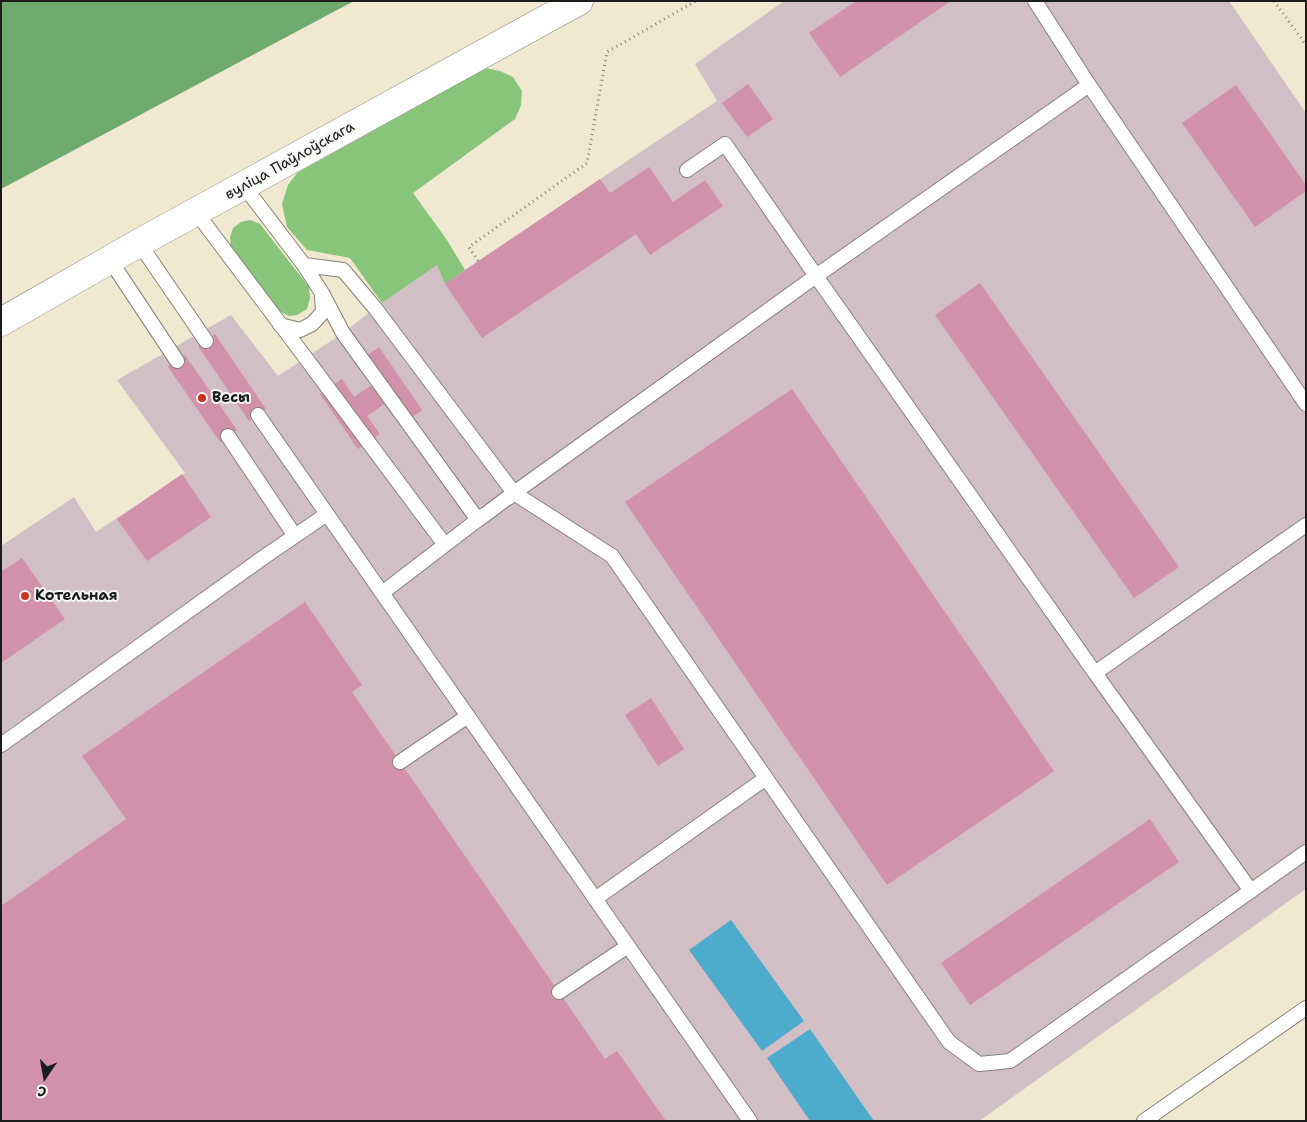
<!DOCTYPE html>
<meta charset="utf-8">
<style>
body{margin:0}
#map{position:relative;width:1307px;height:1122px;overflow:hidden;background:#f0e8d1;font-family:"Shantell Sans",sans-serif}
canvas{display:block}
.frame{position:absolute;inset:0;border:2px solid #1c1c1c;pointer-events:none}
.north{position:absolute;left:20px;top:1052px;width:50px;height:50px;-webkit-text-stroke:4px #f6f6f2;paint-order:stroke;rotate:192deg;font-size:14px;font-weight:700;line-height:20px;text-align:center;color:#1c1c1c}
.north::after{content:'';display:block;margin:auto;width:18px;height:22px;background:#1c1c1c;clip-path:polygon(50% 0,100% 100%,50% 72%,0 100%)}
</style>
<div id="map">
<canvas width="1307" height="1122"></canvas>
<div class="frame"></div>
<div class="north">С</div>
</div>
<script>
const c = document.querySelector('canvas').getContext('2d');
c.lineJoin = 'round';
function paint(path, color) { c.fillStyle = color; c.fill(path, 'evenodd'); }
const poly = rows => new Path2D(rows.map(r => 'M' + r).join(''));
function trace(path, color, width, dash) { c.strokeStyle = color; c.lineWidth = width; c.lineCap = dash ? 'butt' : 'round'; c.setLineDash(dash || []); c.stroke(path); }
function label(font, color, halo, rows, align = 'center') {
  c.font = font + ' "Shantell Sans",sans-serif'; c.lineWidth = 4; c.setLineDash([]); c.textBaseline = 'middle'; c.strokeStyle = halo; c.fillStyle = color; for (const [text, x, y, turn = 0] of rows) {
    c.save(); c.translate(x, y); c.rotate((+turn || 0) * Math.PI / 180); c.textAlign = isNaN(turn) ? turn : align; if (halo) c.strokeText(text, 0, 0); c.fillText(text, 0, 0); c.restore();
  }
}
const industrial = poly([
 [784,1,1229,1,1306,113,1306,889,979,1121,1,1121,1,546,74,497,96,532,185,473,117,380,231,315,278,376,343,333,375,308,437,265,445,283,717,101,695,64]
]);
const green = poly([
 [486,68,500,71,513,77,522,91,521,105,515,119,413,193,447,240,465,270,445,284,437,265,382,303,350,258,307,250,287,227,282,204,288,185,297,173],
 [250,220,260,224,309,287,310,298,307,309,297,315,289,316,277,310,231,248,230,237,233,228,241,222]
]);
const forest = poly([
 [1,1,354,1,1,189]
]);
const water = poly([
 [731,920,804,1021,762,1051,689,950],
 [810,1029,874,1121,810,1121,767,1058]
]);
const building = poly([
 [856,1,951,1,840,77,809,33],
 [748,84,773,119,747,137,722,103],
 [1236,85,1306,185,1306,191,1255,227,1182,123],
 [649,167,673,202,705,180,723,206,650,255,636,234,482,338,445,284,600,179,610,193],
 [980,283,1179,567,1134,598,935,315],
 [215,334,266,409,249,421,198,346],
 [379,347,422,410,402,424,387,402,367,416,380,434,358,449,320,394,342,379,354,397,375,383,359,361],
 [185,355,237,430,220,442,168,367],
 [792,389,1054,771,887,885,625,502],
 [182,474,211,517,147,561,117,519],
 [22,558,65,619,1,663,1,572],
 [305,602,362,685,352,692,605,1059,617,1051,666,1121,1,1121,1,906,126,819,82,756],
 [651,698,684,749,658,766,625,715],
 [1150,819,1179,862,970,1005,941,963]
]);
const path = poly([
 [1274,1,1306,45],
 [478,261,469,247,587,163,607,52,696,1]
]);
const service = poly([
 [1035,1,1089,85],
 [687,170,725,144,816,276,1095,673],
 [244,186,304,265,343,270,375,308,514,493],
 [196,212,305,357,445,545],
 [139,243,206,341],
 [110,260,177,361],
 [304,265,322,293,343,333,478,520,514,493,816,276,1089,85,1306,404],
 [280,325,300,330,312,324,323,312,322,295],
 [258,415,750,1121],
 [228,436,295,536],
 [508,498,514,493,612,556,949,1042,979,1064,1010,1061,1306,852],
 [382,593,484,515],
 [1,745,264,557,327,514],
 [400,762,468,716],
 [1251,891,1095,673,1306,525],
 [595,899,766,778],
 [559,992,628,946],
 [1144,1121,1306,1008]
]);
const tertiary = poly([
 [1,322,139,243,579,1]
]);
const markers = [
 [202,398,5,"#c8321e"],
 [25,596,5,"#c8321e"]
];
const streetNames = [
 ["вуліца Паўлоўскага",290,161,-29]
];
const poiNames = [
 ["Весы",212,398],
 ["Котельная",35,596]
];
paint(industrial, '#d2bec5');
paint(green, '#88c57b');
paint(forest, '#6eaa6b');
paint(water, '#4daccc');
paint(building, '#d191aa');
trace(service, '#868276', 16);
trace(tertiary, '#868276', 29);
trace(path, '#868276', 3, [1, 4]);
trace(service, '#fff', 14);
trace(tertiary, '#fff', 28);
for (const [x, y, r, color] of markers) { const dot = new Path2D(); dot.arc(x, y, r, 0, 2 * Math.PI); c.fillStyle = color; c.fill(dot); trace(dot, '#f6f6f2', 2); }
label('15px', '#1c1c1c', '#f6f6f2', streetNames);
label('bold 15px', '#1c1c1c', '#f6f6f2', poiNames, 'left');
</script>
